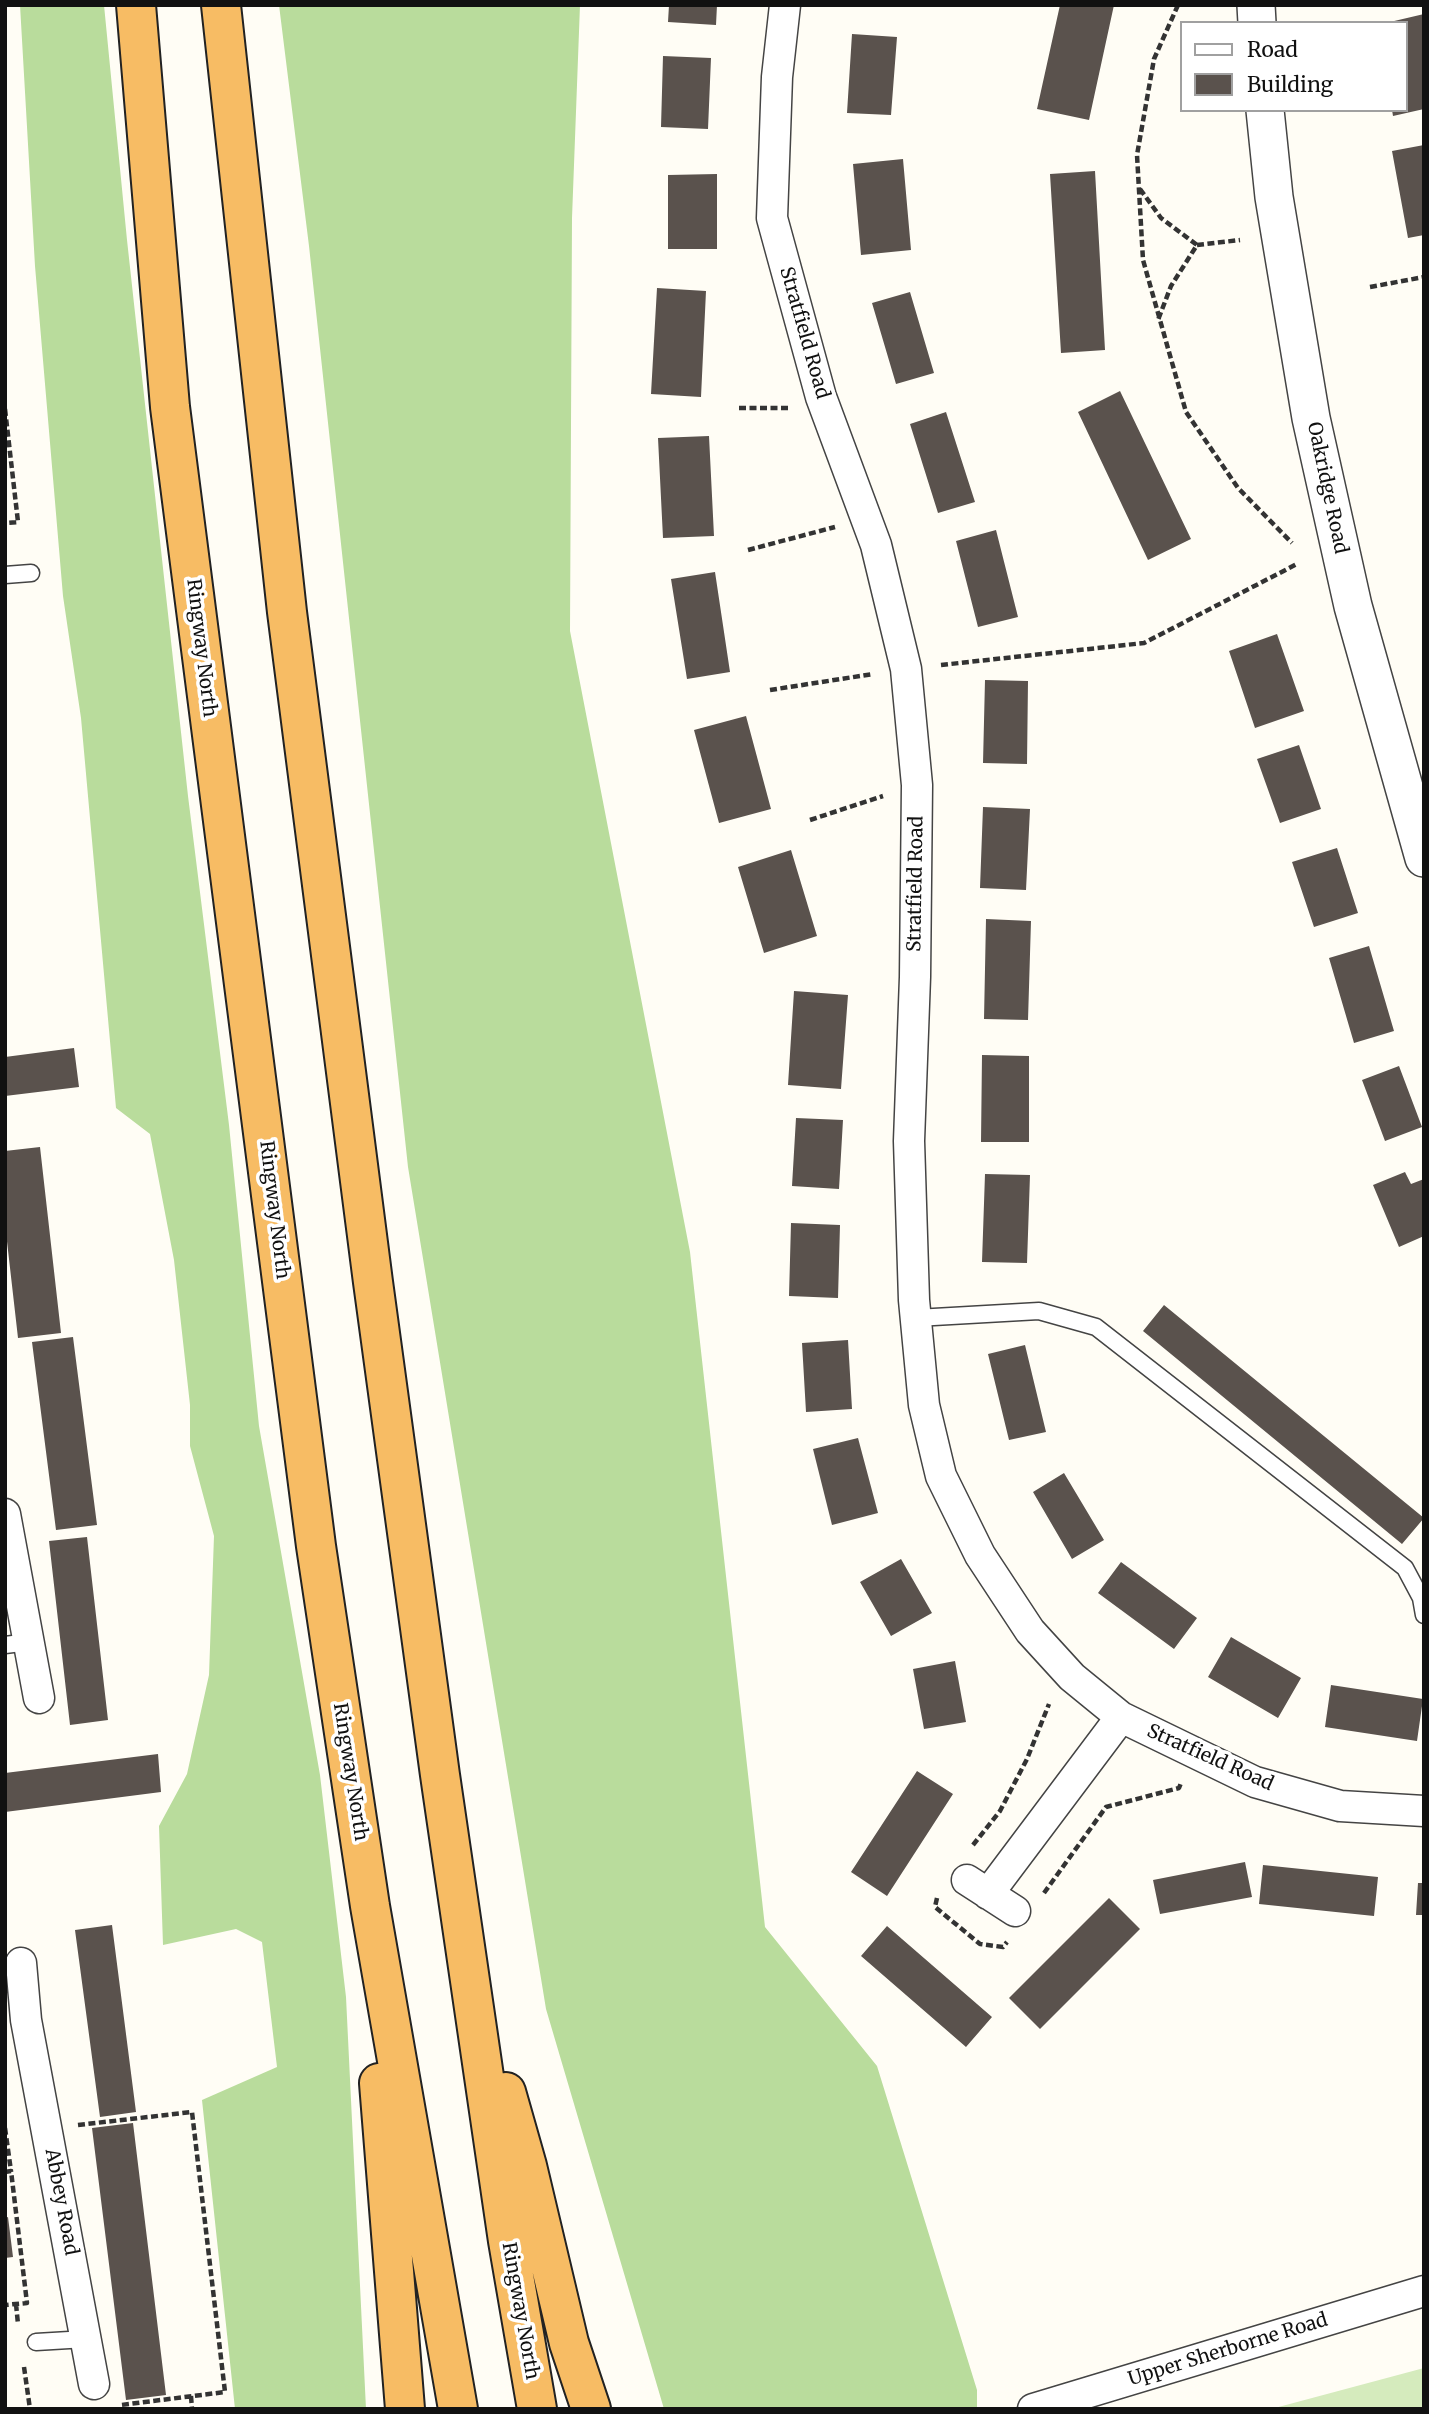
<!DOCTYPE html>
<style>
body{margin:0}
#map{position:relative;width:1429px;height:2414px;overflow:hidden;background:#fffdf5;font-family:Merriweather,serif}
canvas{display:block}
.frame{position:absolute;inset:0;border:7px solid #111;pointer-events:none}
.legend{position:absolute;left:1180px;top:21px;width:228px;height:91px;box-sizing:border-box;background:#fff;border:2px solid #a0a0a0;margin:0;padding:9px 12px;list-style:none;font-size:21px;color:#111}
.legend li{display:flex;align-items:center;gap:14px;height:35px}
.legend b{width:35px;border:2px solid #a0a0a0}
</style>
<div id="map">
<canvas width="1429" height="2414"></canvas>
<div class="frame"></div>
<ul class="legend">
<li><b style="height:9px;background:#fff"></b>Road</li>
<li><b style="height:19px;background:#5a524d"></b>Building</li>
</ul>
</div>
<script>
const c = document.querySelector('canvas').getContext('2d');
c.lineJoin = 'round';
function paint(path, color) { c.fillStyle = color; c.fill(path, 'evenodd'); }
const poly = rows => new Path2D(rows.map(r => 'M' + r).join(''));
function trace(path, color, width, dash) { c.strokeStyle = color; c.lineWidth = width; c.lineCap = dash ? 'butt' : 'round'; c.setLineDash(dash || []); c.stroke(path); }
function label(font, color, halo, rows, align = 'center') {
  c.font = font + ' Merriweather,serif'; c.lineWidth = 7; c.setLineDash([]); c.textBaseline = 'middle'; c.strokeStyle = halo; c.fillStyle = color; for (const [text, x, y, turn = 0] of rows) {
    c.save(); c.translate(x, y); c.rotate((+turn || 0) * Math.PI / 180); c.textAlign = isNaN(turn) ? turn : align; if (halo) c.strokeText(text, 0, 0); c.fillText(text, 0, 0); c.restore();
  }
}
const green = poly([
 [1424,2368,1424,2409,1271,2409]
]);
const forest = poly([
 [20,5,104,5,127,240,188,796,229,1125,259,1426,320,1775,346,1997,366,2409,235,2409,202,2100,277,2067,262,1942,236,1929,163,1945,159,1826,187,1774,209,1675,214,1536,190,1446,190,1405,174,1260,150,1134,116,1108,81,718,63,596,35,266],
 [279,5,580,5,572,218,570,631,690,1252,765,1927,877,2066,977,2390,977,2409,664,2409,546,2009,408,1167,309,246]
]);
const building = poly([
 [669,5,717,5,716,25,668,22],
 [1060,5,1114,5,1089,120,1037,109],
 [1424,14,1424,109,1393,116,1392,110,1406,110,1406,23,1390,22],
 [852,34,897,37,891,115,847,113],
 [663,56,711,58,708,129,661,127],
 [1424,145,1424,235,1408,238,1392,151],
 [903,159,911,250,861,255,853,164],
 [1095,171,1105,350,1061,353,1050,174],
 [717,174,717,249,668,249,668,175],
 [657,288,706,291,701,397,651,394],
 [910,292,934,373,896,384,872,303],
 [1120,391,1191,539,1148,560,1078,412],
 [946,412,975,502,938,513,910,424],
 [709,436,714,536,663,538,658,438],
 [996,530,1018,617,978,627,956,541],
 [715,572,730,672,687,679,671,579],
 [1277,634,1304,711,1255,728,1229,651],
 [985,680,1028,681,1027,764,983,763],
 [746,716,771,809,719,823,694,730],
 [1299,745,1321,809,1280,823,1257,759],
 [983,807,1030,809,1026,890,980,888],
 [1337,848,1358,913,1314,927,1292,862],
 [791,850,817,936,764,953,738,867],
 [986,919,1031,921,1028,1020,984,1019],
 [1369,946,1394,1031,1354,1043,1329,958],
 [794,991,848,995,841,1089,788,1085],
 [74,1048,79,1087,5,1096,5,1057],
 [982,1055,1029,1056,1029,1142,981,1142],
 [1399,1066,1422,1127,1385,1141,1362,1080],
 [796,1118,843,1120,839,1189,792,1186],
 [40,1147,61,1333,18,1338,5,1224,5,1151],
 [1405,1172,1411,1184,1424,1179,1424,1236,1399,1247,1373,1185],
 [985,1174,1030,1175,1027,1263,982,1262],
 [791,1223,840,1225,838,1298,789,1296],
 [1164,1305,1424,1518,1402,1544,1143,1331],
 [73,1337,97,1525,56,1530,32,1342],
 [848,1340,852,1409,806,1412,802,1343],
 [1025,1345,1046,1432,1009,1440,988,1354],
 [858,1438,878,1513,832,1525,813,1449],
 [1064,1473,1104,1540,1072,1559,1033,1492],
 [87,1537,108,1720,70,1725,49,1541],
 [901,1559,932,1613,891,1636,860,1582],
 [1121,1562,1197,1618,1174,1649,1098,1593],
 [1231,1637,1301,1678,1278,1718,1208,1677],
 [955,1661,966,1722,924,1729,913,1669],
 [1331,1685,1423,1699,1417,1741,1325,1727],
 [158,1754,161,1792,5,1812,5,1773],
 [917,1771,953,1794,887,1896,851,1872],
 [1245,1862,1252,1897,1160,1914,1153,1880],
 [1263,1865,1378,1877,1374,1916,1259,1904],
 [1418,1883,1424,1883,1424,1915,1416,1915],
 [1109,1898,1140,1929,1040,2029,1009,1998],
 [112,1925,136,2112,100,2117,75,1930],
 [887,1926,992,2017,966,2047,861,1956],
 [133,2123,166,2395,126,2400,92,2128],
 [8,2217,13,2257,5,2258,5,2218]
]);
const path = poly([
 [1178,5,1154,59,1137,155,1143,260,1186,412,1238,488,1292,543],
 [1140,189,1161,218,1197,245,1171,286,1158,320],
 [1197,245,1240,240],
 [1370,287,1424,277],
 [739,408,790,408],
 [5,409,18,522,5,523],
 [748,550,835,527],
 [941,665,1144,643,1297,564],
 [770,690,873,674],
 [810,820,883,796],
 [973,1845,1000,1811,1027,1759,1049,1704],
 [1044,1893,1106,1807,1179,1788,1181,1783],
 [937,1898,935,1907,980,1944,1003,1947,1007,1942],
 [78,2125,192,2112,225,2392,121,2405],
 [5,2128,11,2171],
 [5,2172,11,2171,27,2303,5,2305],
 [16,2304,18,2324],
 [24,2367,30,2409],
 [191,2396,192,2409]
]);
const service = poly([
 [5,575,31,573],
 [916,1318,1039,1311,1096,1327,1405,1568,1421,1598,1424,1615],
 [5,1645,29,1642],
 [36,2342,86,2339]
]);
const minor = poly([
 [785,5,777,77,772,218,821,397,876,545,906,669,917,785,915,977,909,1141,914,1300,924,1405,941,1476,980,1555,1030,1631,1072,1677,1121,1717,1255,1782,1340,1806,1424,1811],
 [5,1514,39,1698],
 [967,1880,1015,1911],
 [988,1894,1121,1717],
 [21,1963,26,2020,94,2384],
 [1033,2409,1424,2291]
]);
const tertiary = poly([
 [1256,5,1257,23],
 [1265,110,1274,197,1311,418,1353,606,1424,858]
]);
const trunk = poly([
 [136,5,170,407,316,1546,370,1906,458,2409],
 [221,5,287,612,373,1282,440,1775,508,2241,537,2409],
 [379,2083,405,2409],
 [506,2092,527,2166,569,2343,591,2409]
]);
const streetNames = [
 ["Stratfield Road",804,333,74],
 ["Oakridge Road",1327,488,78],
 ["Ringway North",201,648,83],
 ["Stratfield Road",916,884,-89],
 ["Ringway North",274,1210,83],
 ["Stratfield Road",1210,1758,24],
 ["Ringway North",350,1772,81],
 ["Abbey Road",61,2202,79],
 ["Ringway North",520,2311,80],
 ["Upper Sherborne Road",1228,2350,-17]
];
paint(green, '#d5ebbd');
paint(forest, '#b9dc9c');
paint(building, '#5a524d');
trace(service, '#444', 19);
trace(minor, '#444', 33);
trace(tertiary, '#444', 40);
trace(trunk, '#222', 42);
trace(path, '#333', 4.5, [7, 3.5]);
trace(service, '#fff', 16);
trace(minor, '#fff', 30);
trace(tertiary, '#fff', 37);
trace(trunk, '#f7bc64', 38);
label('19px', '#111', '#fff', streetNames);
</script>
